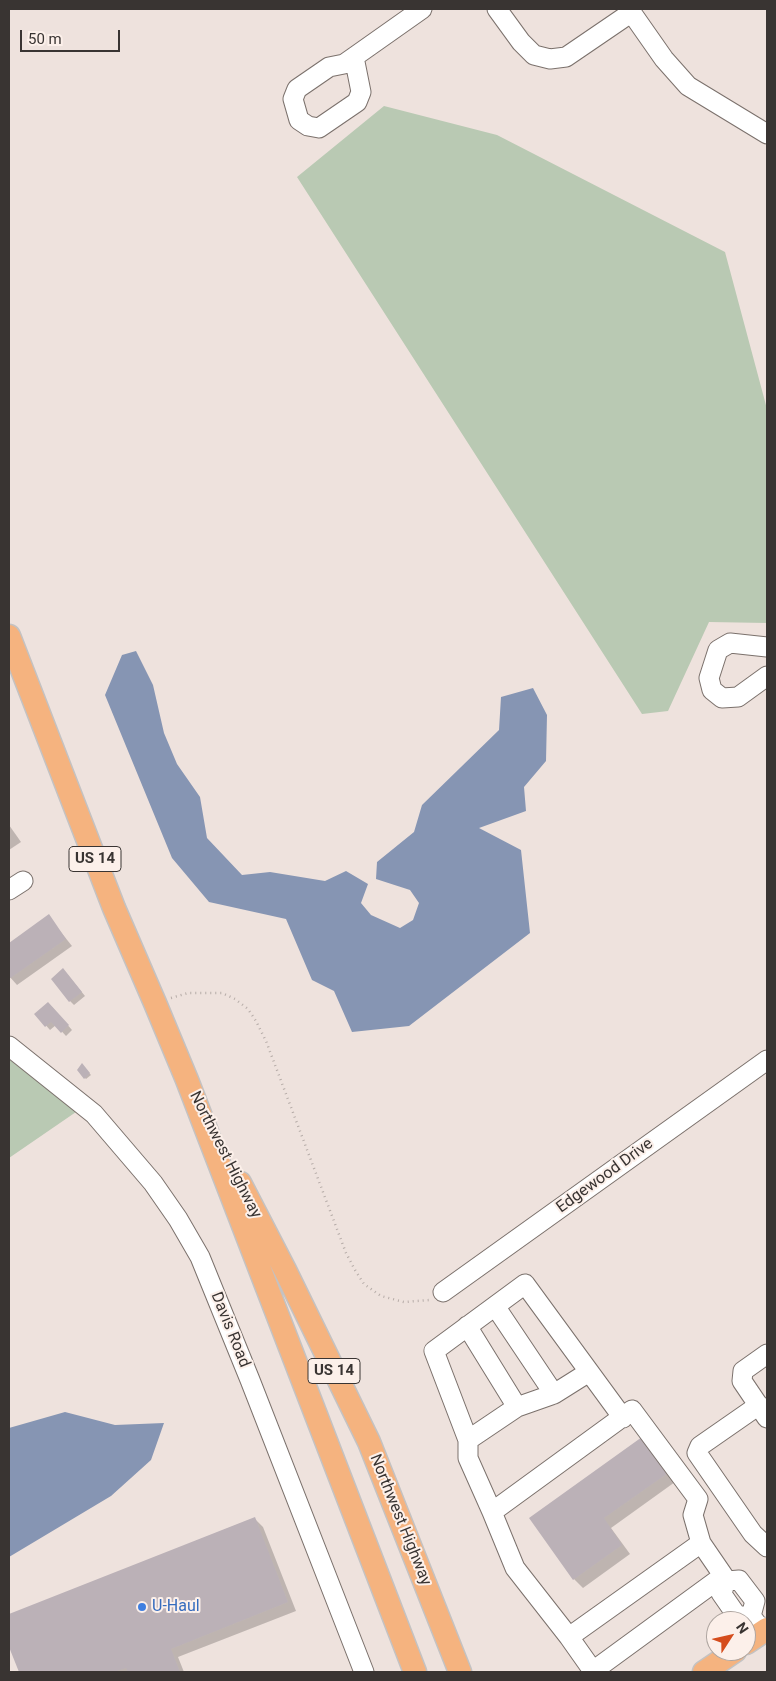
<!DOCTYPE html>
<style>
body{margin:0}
#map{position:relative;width:776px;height:1681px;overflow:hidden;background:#eee2dd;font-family:Roboto,sans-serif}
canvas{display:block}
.frame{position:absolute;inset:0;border:10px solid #393432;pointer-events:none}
.north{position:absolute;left:706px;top:1611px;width:50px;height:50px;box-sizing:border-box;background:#fcf0ea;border:1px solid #aea5a0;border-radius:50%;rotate:55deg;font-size:14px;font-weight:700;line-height:20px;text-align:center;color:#393432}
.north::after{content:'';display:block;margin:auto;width:18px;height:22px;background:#d54d1d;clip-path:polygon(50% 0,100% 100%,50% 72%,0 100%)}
.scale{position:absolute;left:20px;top:30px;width:100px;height:22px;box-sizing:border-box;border:2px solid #393432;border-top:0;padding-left:6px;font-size:15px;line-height:18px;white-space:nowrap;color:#393432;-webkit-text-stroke:4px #fcf0ea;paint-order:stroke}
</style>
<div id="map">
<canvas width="776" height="1681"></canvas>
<div class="frame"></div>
<div class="north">N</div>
<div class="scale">50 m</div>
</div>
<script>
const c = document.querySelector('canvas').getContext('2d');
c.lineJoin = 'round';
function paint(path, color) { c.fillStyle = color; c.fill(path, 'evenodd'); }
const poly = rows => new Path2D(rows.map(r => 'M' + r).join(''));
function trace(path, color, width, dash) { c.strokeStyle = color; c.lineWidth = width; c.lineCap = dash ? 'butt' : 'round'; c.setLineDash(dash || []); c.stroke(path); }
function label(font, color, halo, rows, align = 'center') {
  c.font = font + ' Roboto,sans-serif'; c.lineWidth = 4; c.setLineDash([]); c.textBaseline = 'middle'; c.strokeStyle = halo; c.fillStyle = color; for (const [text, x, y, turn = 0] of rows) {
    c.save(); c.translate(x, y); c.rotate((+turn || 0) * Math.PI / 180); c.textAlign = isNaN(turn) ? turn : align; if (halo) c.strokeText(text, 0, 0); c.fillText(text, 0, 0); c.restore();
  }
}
const green = poly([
 [384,106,497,135,725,252,767,409,767,623,709,622,668,711,642,714,297,177],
 [9,1059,76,1112,9,1158]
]);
const water = poly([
 [136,651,153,685,164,733,177,764,200,797,207,838,242,875,270,872,325,881,346,871,368,884,361,903,371,915,400,928,413,920,419,903,410,890,376,879,377,862,414,832,422,805,499,730,501,697,533,688,547,715,546,761,524,787,526,811,479,828,521,850,530,933,409,1026,352,1032,334,991,312,980,286,919,209,902,172,858,105,695,122,655],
 [65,1412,115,1425,164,1423,151,1460,111,1496,9,1557,9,1428]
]);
const shadow = poly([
 [9,825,21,842,9,850],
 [48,916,72,946,17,985,9,976,9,944],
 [67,974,85,996,74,1005,70,1001],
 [52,1007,72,1030,66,1036,56,1025,50,1030,36,1014],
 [83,1066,91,1075,86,1079,85,1078],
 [642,1439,675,1482,611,1528,630,1554,583,1588,574,1579,531,1519],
 [254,1518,263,1527,296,1611,178,1657,184,1672,20,1672,9,1644,9,1615]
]);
const building = poly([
 [49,914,66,939,9,979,9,943],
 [63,968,82,992,69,1002,51,979],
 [48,1002,69,1025,61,1033,51,1022,45,1027,34,1014],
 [82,1063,90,1073,84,1079,77,1070],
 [642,1437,668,1473,604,1518,622,1545,573,1580,529,1518],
 [255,1517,288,1602,171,1649,180,1672,128,1672,126,1668,114,1672,19,1672,9,1647,9,1614]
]);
const path = poly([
 [171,998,188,993,222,993,235,999,248,1009,256,1021,266,1041,346,1253,355,1270,364,1284,381,1296,404,1302,430,1300]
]);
const minor = poly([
 [497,9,521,42,534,55,550,59,566,57,632,12],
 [629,9,664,59,688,86,767,134],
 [354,57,361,92,357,102,319,128,308,126,299,120,293,99,297,89,329,67,344,64,354,57,422,9],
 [767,647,730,643,718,650,709,678,712,690,722,698,738,697,767,676],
 [9,890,23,881],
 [9,1046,94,1114,153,1183,178,1219,200,1257,250,1380,364,1672],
 [443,1292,767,1060],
 [495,1306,554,1394,589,1372],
 [467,1326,517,1407],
 [767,1354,743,1371,742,1381,767,1418],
 [759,1405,700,1446,697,1453,753,1534,767,1547],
 [468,1440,517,1407,554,1394],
 [492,1512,468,1458,468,1440,434,1351,525,1284,623,1418],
 [723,1576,593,1671,569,1637,515,1568,492,1512,632,1410,698,1499,693,1515,701,1543,727,1581],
 [727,1581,739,1580,755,1601,751,1616,763,1632],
 [727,1581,721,1593,737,1616,751,1616],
 [569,1637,701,1543]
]);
const major = poly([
 [9,636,114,908,155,1003,187,1080,415,1672],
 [240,1183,285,1270,369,1442,460,1672],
 [746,1643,767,1629],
 [704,1672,735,1651]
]);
const markers = [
 [142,1607,5,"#3f7fe0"]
];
const shields = [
 [95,859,52],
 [334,1371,52]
];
const shieldNames = [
 ["US 14",95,859],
 ["US 14",334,1371]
];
const streetNames = [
 ["Northwest Highway",225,1155,63],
 ["Edgewood Drive",605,1176,-36],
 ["Davis Road",230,1330,68],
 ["Northwest Highway",400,1520,68]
];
const shopNames = [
 ["U-Haul",152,1607]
];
paint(green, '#b9c9b3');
paint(water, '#8695b3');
paint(shadow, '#0003');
paint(building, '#bbb1b7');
trace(minor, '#7b716c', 21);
trace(major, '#c4c2c2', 25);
trace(path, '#b6aca8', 2.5, [1, 4]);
trace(minor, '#fff', 19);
trace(major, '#f5b37f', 22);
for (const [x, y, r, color] of markers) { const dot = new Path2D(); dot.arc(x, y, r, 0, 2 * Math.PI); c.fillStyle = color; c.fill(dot); trace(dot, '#fcf0ea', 2); }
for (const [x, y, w] of shields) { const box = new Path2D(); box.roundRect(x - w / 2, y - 12.5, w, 25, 4); c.fillStyle = '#fcf0ea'; c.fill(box); trace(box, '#393432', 1); }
label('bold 15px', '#393432', null, shieldNames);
label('16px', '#393432', '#fcf0ea', streetNames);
label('16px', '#366cbe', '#fcf0ea', shopNames, 'left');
</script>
